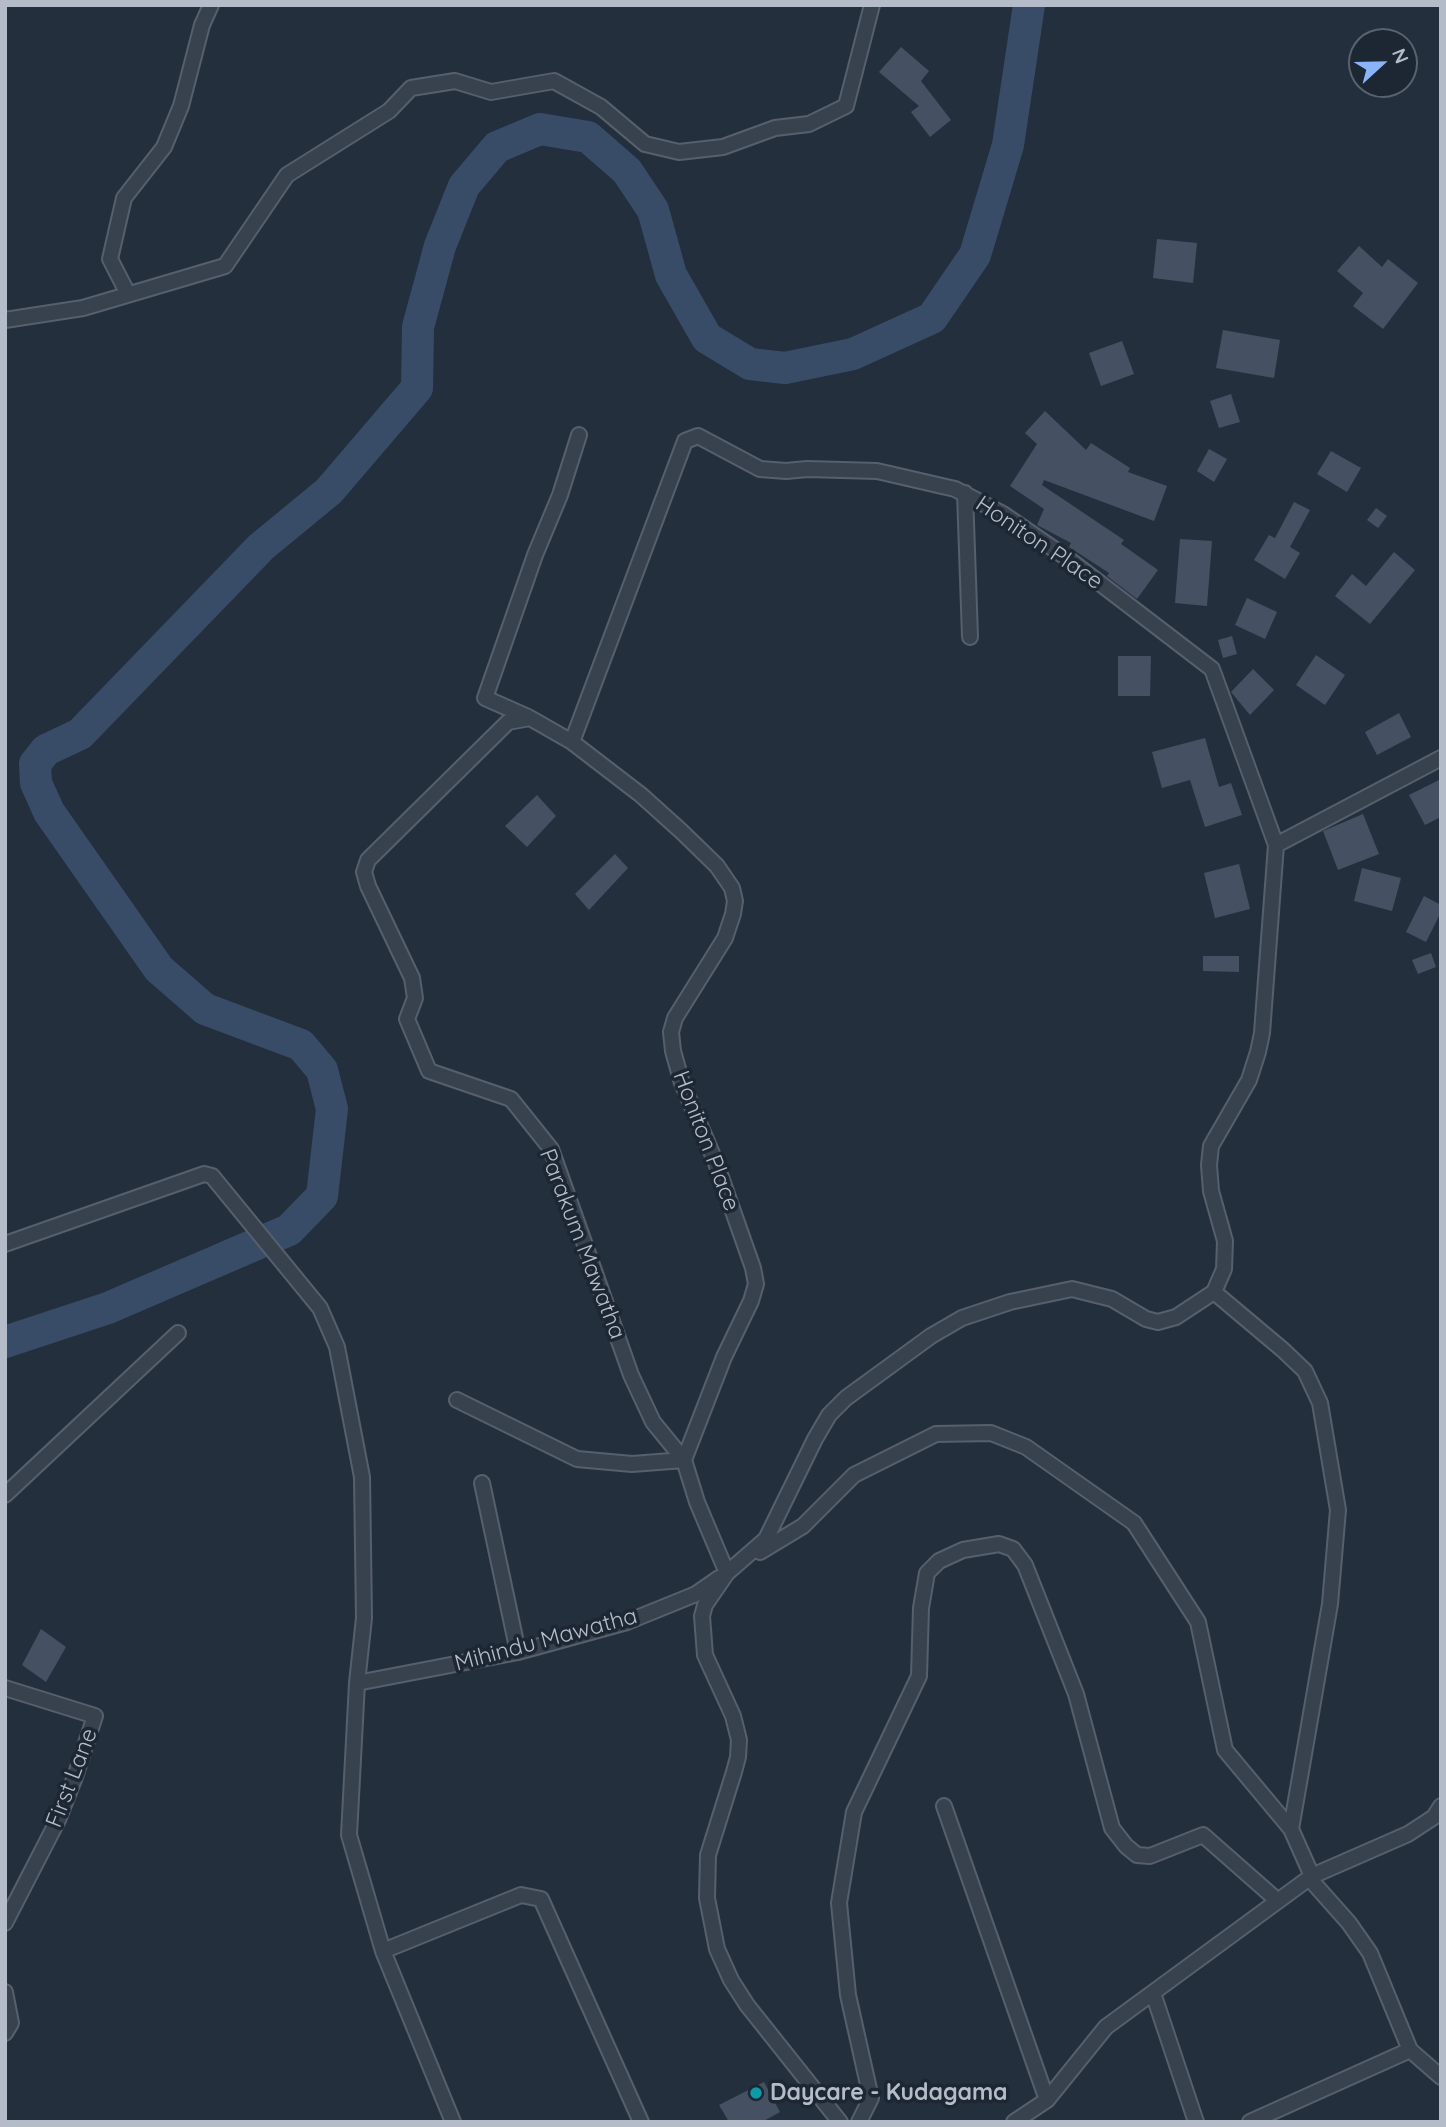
<!DOCTYPE html>
<style>
body{margin:0}
#map{position:relative;width:1446px;height:2127px;overflow:hidden;background:#242f3e;font-family:Quicksand,sans-serif}
canvas{display:block}
.frame{position:absolute;inset:0;border:7px solid #b4bcc9;pointer-events:none}
.north{position:absolute;left:1348px;top:28px;width:70px;height:70px;box-sizing:border-box;background:#1d2633;border:2px solid #59626f;border-radius:50%;rotate:68deg;font-size:19px;font-weight:700;line-height:28px;text-align:center;color:#b4bcc9}
.north::after{content:'';display:block;margin:auto;width:24px;height:32px;background:#8ab4f8;clip-path:polygon(50% 0,100% 100%,50% 72%,0 100%)}
</style>
<div id="map">
<canvas width="1446" height="2127"></canvas>
<div class="frame"></div>
<div class="north">N</div>
</div>
<script>
const c = document.querySelector('canvas').getContext('2d');
c.lineJoin = 'round';
const poly = rows => new Path2D(rows.map(r => 'M' + r).join(''));
function trace(path, color, width, dash) { c.strokeStyle = color; c.lineWidth = width; c.lineCap = dash ? 'butt' : 'round'; c.setLineDash(dash || []); c.stroke(path); }
function paint(path, color) { c.fillStyle = color; c.fill(path, 'evenodd'); }
function label(font, color, halo, rows, align = 'center') {
  c.font = font + ' Quicksand,sans-serif'; c.lineWidth = 7; c.setLineDash([]); c.textBaseline = 'middle'; c.strokeStyle = halo; c.fillStyle = color; for (const [text, x, y, turn = 0] of rows) {
    c.save(); c.translate(x, y); c.rotate((+turn || 0) * Math.PI / 180); c.textAlign = isNaN(turn) ? turn : align; if (halo) c.strokeText(text, 0, 0); c.fillText(text, 0, 0); c.restore();
  }
}
const river = poly([
 [5,1342,108,1308,289,1230,322,1196,332,1109,322,1070,301,1045,205,1009,159,969,49,812,36,783,35,764,46,750,80,734,261,547,329,491,417,388,418,327,440,246,464,186,497,147,540,129,588,137,627,171,653,210,671,275,707,338,750,364,785,368,853,354,932,318,975,255,1008,145,1029,5]
]);
const building = poly([
 [901,47,929,71,921,81,951,120,930,137,911,112,919,106,879,72],
 [1157,239,1197,243,1193,283,1153,278],
 [1359,246,1382,267,1388,259,1418,283,1383,329,1353,306,1363,293,1337,271],
 [1223,330,1280,340,1274,378,1216,368],
 [1122,341,1134,374,1101,386,1089,353],
 [1231,394,1240,422,1219,428,1210,401],
 [1045,411,1086,450,1091,443,1130,468,1128,472,1167,486,1154,521,1044,480,1042,485,1124,540,1121,544,1158,570,1137,599,1107,576,1109,573,1069,547,1071,543,1037,525,1044,509,1010,486,1037,444,1025,433],
 [1209,449,1227,459,1214,482,1197,471],
 [1331,451,1361,468,1347,492,1317,474],
 [1294,502,1310,510,1290,547,1300,553,1285,579,1254,560,1269,535,1275,538],
 [1376,508,1387,516,1378,528,1367,520],
 [1180,539,1212,541,1207,606,1175,603],
 [1394,552,1415,570,1370,624,1335,596,1352,574,1366,586],
 [1247,598,1277,612,1265,639,1235,625],
 [1232,636,1237,654,1223,658,1218,640],
 [1316,655,1345,675,1325,705,1296,685],
 [1118,656,1151,656,1150,696,1118,696],
 [1253,669,1274,690,1250,715,1231,692],
 [1399,713,1411,737,1377,755,1365,732],
 [1205,738,1219,787,1231,783,1242,815,1205,827,1190,780,1162,788,1152,752],
 [1441,779,1441,817,1425,825,1409,795],
 [537,795,556,816,527,847,505,826],
 [1363,814,1379,854,1338,870,1323,831],
 [615,854,628,868,589,910,575,894],
 [1239,864,1250,909,1215,918,1204,873],
 [1362,868,1401,878,1392,911,1354,901],
 [1424,896,1441,905,1441,912,1426,942,1406,932],
 [1431,953,1436,967,1418,974,1412,960],
 [1203,956,1239,956,1239,972,1203,971],
 [41,1629,66,1647,46,1682,22,1665],
 [764,2082,780,2112,762,2122,729,2122,719,2105]
]);
const minor = poly([
 [128,294,110,259,124,198,164,147,181,106,202,25,211,5],
 [5,320,83,308,225,266,287,175,389,111,411,88,455,81,491,92,554,81,601,107,645,144,679,152,723,147,775,128,809,124,846,106,872,5],
 [965,493,970,637],
 [528,717,485,698,535,555,560,495,579,435],
 [572,742,530,718,508,722,368,860,364,872,368,886,412,978,415,998,407,1019,429,1071,511,1099,551,1149,631,1375,653,1422,684,1460],
 [1276,845,1441,758],
 [5,1244,204,1174,212,1176,320,1308,337,1347,362,1477,364,1618,357,1683,349,1835,383,1951],
 [1214,1292,1283,1350,1305,1371,1320,1403,1338,1510,1330,1604,1291,1829],
 [457,1400,577,1459,632,1464,684,1460],
 [482,1483,518,1652],
 [5,1495,178,1333],
 [760,1552,803,1526,854,1475,936,1434,991,1433,1026,1447,1134,1523,1198,1622,1225,1750,1291,1829,1312,1876],
 [727,1573,697,1502,684,1460,724,1357,751,1301,756,1284,753,1268,716,1163,682,1083,673,1051,671,1032,675,1018,725,938,733,914,735,901,732,888,717,866,681,831,641,795,572,742,685,441,698,436,760,469,786,471,807,469,877,471,955,489,1003,514,1067,558,1212,669,1276,845,1262,1033,1258,1052,1249,1080,1211,1146,1209,1165,1211,1191,1225,1241,1224,1269,1214,1292,1176,1317,1158,1322,1146,1319,1112,1299,1072,1289,1010,1302,962,1318,931,1336,846,1398,829,1415,815,1439,766,1539,727,1573,705,1605,702,1616,705,1655,733,1716,739,1740,738,1757,734,1772,708,1855,707,1898,717,1949,731,1980,747,2005,840,2122],
 [357,1683,518,1652,627,1622,696,1594,719,1578],
 [5,1688,95,1716,75,1777,58,1820,5,1923],
 [944,1806,1047,2100],
 [5,1992,11,2023,5,2033],
 [1153,1993,1196,2122],
 [1410,2050,1441,2077],
 [453,2122,383,1951,521,1895,541,1899,641,2122],
 [859,2122,871,2098,848,1995,839,1903,854,1812,919,1676,921,1608,927,1573,939,1561,963,1550,999,1544,1013,1549,1025,1565,1076,1694,1112,1828,1126,1846,1137,1855,1150,1856,1203,1835,1278,1901],
 [1014,2122,1047,2100,1106,2027,1312,1876,1408,1834,1434,1817,1441,1806],
 [1250,2122,1410,2050,1370,1953,1349,1923,1309,1878]
]);
const markers = [
 [756,2093,7,"#0f9aa8"]
];
const streetNames = [
 ["Honiton Place",1039,543,34],
 ["Honiton Place",706,1141,69],
 ["Parakum Mawatha",582,1244,69],
 ["Mihindu Mawatha",546,1640,-15],
 ["First Lane",72,1778,-69]
];
const poiNames = [
 ["Daycare - Kudagama",770,2093]
];
trace(river, '#394c67', 32);
paint(building, '#455162');
trace(minor, '#565f6c', 18);
trace(minor, '#38414e', 14);
for (const [x, y, r, color] of markers) { const dot = new Path2D(); dot.arc(x, y, r, 0, 2 * Math.PI); c.fillStyle = color; c.fill(dot); trace(dot, '#1d2633', 2.5); }
label('23px', '#b4bcc9', '#1d2633', streetNames);
label('bold 23px', '#b4bcc9', '#1d2633', poiNames, 'left');
</script>
